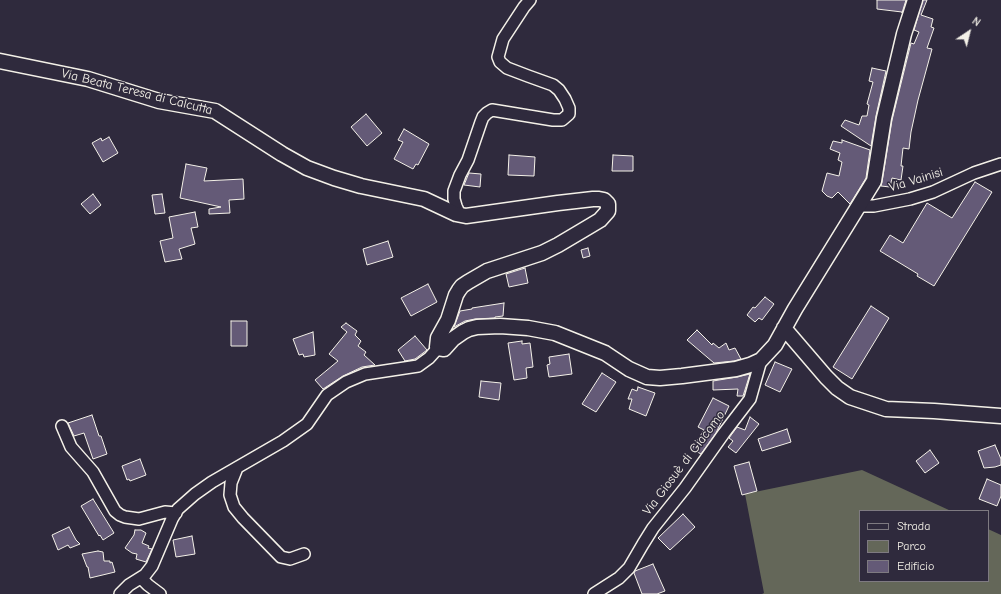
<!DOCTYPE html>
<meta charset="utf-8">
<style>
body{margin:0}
#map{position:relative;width:1001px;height:594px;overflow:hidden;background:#2f2a3d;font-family:"Comic Neue",sans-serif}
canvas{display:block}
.legend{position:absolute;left:859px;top:510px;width:130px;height:72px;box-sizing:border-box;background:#2f2a3d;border:1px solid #7e7a81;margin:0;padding:5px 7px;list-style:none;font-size:12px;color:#f4f1e8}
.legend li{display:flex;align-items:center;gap:8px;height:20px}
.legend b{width:20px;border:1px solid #7e7a81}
.north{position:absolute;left:949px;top:12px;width:40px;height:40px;-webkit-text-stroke:3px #2f2a3d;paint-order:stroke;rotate:35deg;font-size:11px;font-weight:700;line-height:16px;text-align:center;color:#f4f1e8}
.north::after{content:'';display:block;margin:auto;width:14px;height:18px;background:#f4f1e8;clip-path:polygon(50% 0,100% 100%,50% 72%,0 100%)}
</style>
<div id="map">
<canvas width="1001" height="594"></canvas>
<ul class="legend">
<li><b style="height:5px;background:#2f2a3d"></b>Strada</li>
<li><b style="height:11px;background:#646759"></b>Parco</li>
<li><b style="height:11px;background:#645a77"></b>Edificio</li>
</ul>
<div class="north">N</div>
</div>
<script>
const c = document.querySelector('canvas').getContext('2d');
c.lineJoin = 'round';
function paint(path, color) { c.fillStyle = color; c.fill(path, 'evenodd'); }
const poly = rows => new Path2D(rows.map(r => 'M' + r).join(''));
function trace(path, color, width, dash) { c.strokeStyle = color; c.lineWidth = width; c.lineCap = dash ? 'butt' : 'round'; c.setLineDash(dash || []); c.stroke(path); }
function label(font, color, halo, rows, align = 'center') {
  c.font = font + ' "Comic Neue",sans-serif'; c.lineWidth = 3; c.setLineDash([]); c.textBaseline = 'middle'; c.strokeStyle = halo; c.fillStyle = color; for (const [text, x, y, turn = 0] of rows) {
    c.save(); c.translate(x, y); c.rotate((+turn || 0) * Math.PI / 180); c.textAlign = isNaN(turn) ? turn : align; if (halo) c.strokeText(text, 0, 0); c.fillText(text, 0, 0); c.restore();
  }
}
const green = poly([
 [862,470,951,511,860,511,860,581,988,581,988,529,1001,535,1001,594,762,594,764,593,745,494]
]);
const building = poly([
 [877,0,906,0,902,13,902,12,877,9,877,0],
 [923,0,927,0,921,15,933,19,931,27,934,28,927,48,932,49,918,100,911,132,909,149,903,148,901,166,903,166,901,180,892,178,890,187,881,186,882,182,892,120,911,43,914,44,919,32,914,30,923,0],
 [872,68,886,71,876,116,871,146,841,126,845,120,859,125,862,116,867,116,869,105,867,104,873,82,869,81,872,68],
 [366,114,382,133,367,146,351,127,366,114],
 [404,129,429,144,418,165,416,164,413,169,394,159,403,142,398,140,404,129],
 [109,137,118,153,103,162,92,143,101,138,102,141,109,137],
 [842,140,870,150,866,178,850,204,838,192,832,198,827,196,822,191,827,173,839,176,842,162,838,160,840,153,830,149,833,141,842,143,842,140],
 [509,155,535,157,534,176,508,175,509,155],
 [613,155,633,156,633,171,612,171,613,155],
 [186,164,207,168,204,181,243,179,244,199,229,200,230,213,209,214,209,209,221,207,180,198,186,164],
 [469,173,481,174,480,187,464,185,469,173],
 [975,182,992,192,934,286,917,276,918,274,880,251,890,235,903,243,927,203,952,218,975,182],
 [93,194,101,205,90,214,81,204,93,194],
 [162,194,165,213,155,214,152,195,162,194],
 [195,212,198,227,191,228,195,244,179,249,182,259,165,262,160,241,173,238,169,217,195,212],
 [388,241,393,257,367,265,363,249,388,241],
 [588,248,590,256,583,258,581,250,588,248],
 [525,268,528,283,509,287,506,274,525,268],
 [428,284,437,302,411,316,401,298,428,284],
 [765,297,774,304,762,320,759,318,755,322,747,315,753,307,755,308,765,297],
 [504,303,503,316,495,317,495,318,475,319,465,321,454,327,460,311,472,309,472,308,504,303],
 [871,306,889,318,852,379,833,367,871,306],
 [231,321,247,321,247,346,231,346,231,321],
 [346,323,357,331,355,335,361,341,358,346,366,352,364,355,375,365,362,367,343,376,323,389,315,380,338,361,329,354,347,332,341,327,346,323],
 [697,330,712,345,713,343,719,348,726,343,729,350,735,348,741,359,734,361,714,363,687,340,697,330],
 [313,332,315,355,304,357,303,354,299,355,293,339,313,332],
 [415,336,427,350,415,359,405,361,398,350,415,336],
 [522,341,522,344,530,343,533,367,526,368,527,378,514,380,508,343,522,341],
 [569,354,572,374,549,377,547,365,550,364,549,357,569,354],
 [775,362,792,369,780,392,765,385,775,362],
 [602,373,616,382,596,412,582,404,602,373],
 [750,374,743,396,737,396,738,389,713,390,713,381,737,377,750,374],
 [481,381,501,383,499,400,479,397,481,381],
 [638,387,655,393,646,416,629,409,632,399,628,399,632,389,637,391,638,387],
 [713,398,729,406,716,433,701,454,692,449,704,430,698,427,713,398],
 [92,415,99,436,101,436,107,454,93,459,84,433,74,436,68,423,92,415],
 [750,417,759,424,736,453,728,447,733,441,729,438,737,427,745,430,750,417],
 [787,429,791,442,762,451,758,439,787,429],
 [995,445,1001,459,1001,465,995,467,984,468,978,451,995,445],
 [930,450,939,463,925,473,916,461,930,450],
 [140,459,146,475,130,481,129,479,127,480,122,466,140,459],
 [749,462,757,491,742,495,734,466,749,462],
 [987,479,1001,485,1001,496,997,506,979,499,987,479],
 [93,499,114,533,103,540,100,535,99,536,81,506,93,499],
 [683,514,695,527,670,550,658,538,683,514],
 [69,527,76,540,80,544,70,548,68,545,58,550,52,535,69,527],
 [135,530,141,530,146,533,142,543,149,546,148,548,152,549,146,562,136,559,137,554,132,553,125,548,134,535,135,530],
 [192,536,195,554,176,557,173,540,192,536],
 [98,551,103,552,104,561,110,561,110,563,112,562,115,572,90,578,88,567,87,567,82,554,98,551],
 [653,564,665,591,657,594,642,594,634,573,635,571,653,564]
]);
const minor = poly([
 [860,206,874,206,910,199,933,192,974,173,1001,164],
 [460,215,456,206,454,199,454,191,460,175,468,160,481,122,483,117,487,113,492,110,553,120,562,120,569,114,569,108,565,99,559,90,553,85,528,76,507,68,500,62,498,57,503,39,524,7,530,0],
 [62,426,71,447,93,472,115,511,120,515,125,517,139,519,165,512,176,513],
 [237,468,231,483,230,495,234,507,243,518,281,557,290,559,304,554],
 [141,578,148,585,160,594],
 [120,594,129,585,145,575,152,566,172,519,178,509,195,494,212,482,283,441,307,424,327,395,346,382,365,374,418,366,429,358,438,348],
 [594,594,619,578,629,568,643,544,653,528,685,488,724,433,750,399,761,360]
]);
const tertiary = poly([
 [0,61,88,79,159,101,215,111,282,154,307,168,334,178,361,186,424,199,456,214,466,216,558,203,593,199,599,199,604,200,608,204,608,211,600,220,590,226,558,245,542,253,487,271,468,282,462,286,459,290,456,295,448,320,438,338,437,347,438,348,444,349,453,339,463,332,469,329,477,327,500,326,528,328,555,333,605,353,629,369,647,377,660,378,682,376,736,369,750,365,761,360,775,345,795,309,874,181,884,118,904,34,915,0],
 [784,328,826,377,837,388,850,397,886,409,934,411,1001,416]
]);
const streetNames = [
 ["Via Beata Teresa di Calcutta",137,92,14],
 ["Via Vainisi",916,180,-17],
 ["Via Giosuè di Giacomo",684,463,-53]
];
paint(green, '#646759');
paint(building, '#645a77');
trace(building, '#f4f1e8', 1);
trace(minor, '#f4f1e8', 14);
trace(tertiary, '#f4f1e8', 17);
trace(minor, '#2f2a3d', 11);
trace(tertiary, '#2f2a3d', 14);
label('13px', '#f4f1e8', '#2f2a3d', streetNames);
</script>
